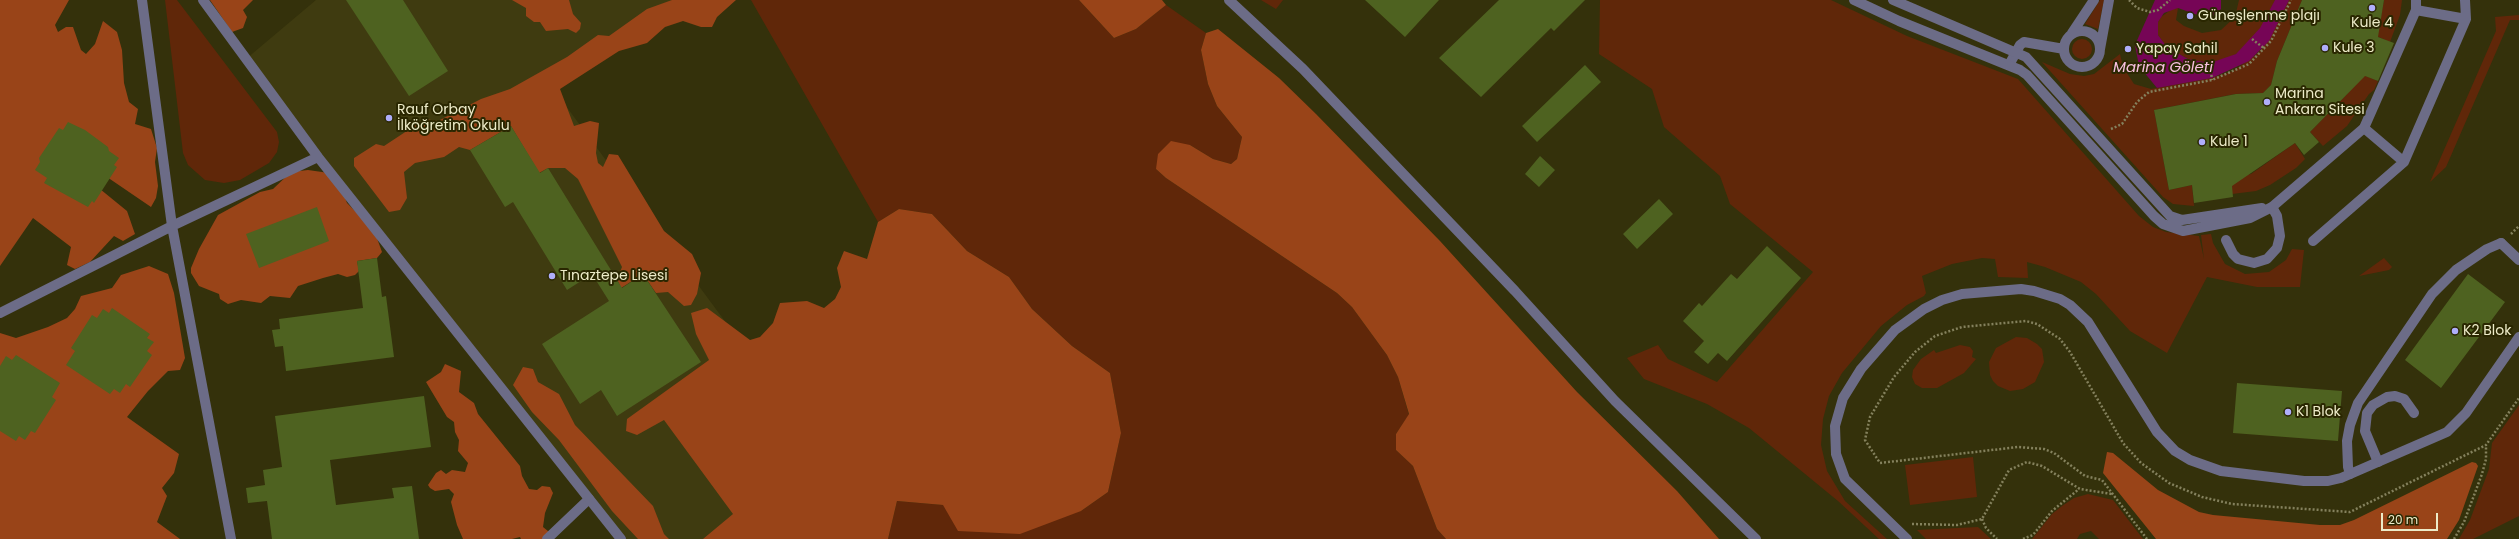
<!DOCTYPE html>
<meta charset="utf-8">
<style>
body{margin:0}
#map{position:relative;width:2519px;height:539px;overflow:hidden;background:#34310b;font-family:Poppins,sans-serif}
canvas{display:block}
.scale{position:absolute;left:2381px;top:513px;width:57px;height:18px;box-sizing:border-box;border:2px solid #edebc8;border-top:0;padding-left:5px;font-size:12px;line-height:14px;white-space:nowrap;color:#edebc8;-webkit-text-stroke:3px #2a2701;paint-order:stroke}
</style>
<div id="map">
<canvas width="2519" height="539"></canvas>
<div class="scale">20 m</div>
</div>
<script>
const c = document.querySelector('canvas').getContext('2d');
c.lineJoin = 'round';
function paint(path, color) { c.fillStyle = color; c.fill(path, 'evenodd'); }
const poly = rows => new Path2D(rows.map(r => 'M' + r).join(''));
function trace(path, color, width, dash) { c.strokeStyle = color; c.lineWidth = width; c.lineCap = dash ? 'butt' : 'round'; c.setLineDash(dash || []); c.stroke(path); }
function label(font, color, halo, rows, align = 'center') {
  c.font = font + ' Poppins,sans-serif'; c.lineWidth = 4; c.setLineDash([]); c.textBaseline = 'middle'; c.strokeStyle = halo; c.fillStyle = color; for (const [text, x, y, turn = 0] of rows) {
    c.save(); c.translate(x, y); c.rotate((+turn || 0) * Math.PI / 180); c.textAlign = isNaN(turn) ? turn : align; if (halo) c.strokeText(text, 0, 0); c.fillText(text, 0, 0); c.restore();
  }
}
const built = poly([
 [316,0,681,0,546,79,741,343,758,511,718,539,621,539,246,59]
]);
const green = poly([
 [165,0,177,0,277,132,279,142,277,152,269,163,240,180,224,183,205,180,188,165,183,153],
 [751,0,1079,0,1114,38,1136,29,1166,5,1206,33,1201,50,1208,84,1217,106,1242,137,1237,159,1231,164,1213,159,1190,145,1156,169,1166,178,1337,293,1352,307,1387,355,1398,377,1409,415,1396,434,1396,450,1413,466,1437,529,1446,539,888,539,897,501,943,505,1081,511,1108,492,1121,433,1110,373,1072,346,1032,309,1009,277,967,251,932,214,899,209,878,222],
 [1261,0,1283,0,1276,9],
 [1600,0,1831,0,1907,36,2018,79,2139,216,2153,227,2166,232,2199,236,2204,259,2201,235,2211,234,2213,243,2225,264,2245,274,2269,272,2286,260,2292,249,2304,250,2300,287,2257,287,2207,277,2167,353,2130,331,2096,294,2081,282,2045,267,2027,262,2028,278,1998,277,1995,259,1982,258,1952,264,1922,276,1926,293,1924,296,1907,305,1881,326,1842,373,1829,396,1823,419,1821,445,1827,471,1845,501,1887,539,1879,539,1838,501,1749,428,1707,404,1644,379,1627,358,1658,345,1668,359,1717,382,1813,272,1730,204,1720,176,1664,127,1652,89,1599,54],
 [2100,0,2104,0,2098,29,2085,24],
 [2239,0,2275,0,2265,22,2252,39,2236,54,2228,58,2210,63,2188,59,2167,47,2158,35,2158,22,2161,17,2172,9,2178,8,2176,20,2184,26,2202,33,2221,30,2235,17],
 [2289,0,2302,0,2277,61,2271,85,2263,93,2235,94,2154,110,2169,190,2192,185,2194,206,2173,204,2163,197,2042,62,2070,74,2084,76,2094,74,2120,54,2123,67,2134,84,2151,89,2212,78,2233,71,2256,55,2263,48],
 [2384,0,2402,0,2400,15,2390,42,2374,35,2381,16],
 [2519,15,2519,20,2510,20,2446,167,2430,182,2496,31,2495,17],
 '2072 49a10 10 0 1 1 20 0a10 10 0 1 1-20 0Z',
 [2358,73,2378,81,2374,90,2369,94,2347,126,2323,146,2310,132,2350,91],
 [2295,143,2305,159,2296,168,2270,185,2256,191,2232,194,2230,178,2251,174],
 [2384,258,2392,267,2389,270,2359,276],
 [2016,337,2027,338,2037,344,2042,349,2044,362,2035,382,2023,389,2010,391,1998,386,1993,381,1990,375,1989,362,1996,348],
 [1960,345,1970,347,1973,351,1972,357,1976,359,1964,373,1937,388,1922,388,1915,384,1912,377,1913,370,1921,359,1934,350,1936,353],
 [2519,405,2519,516,2473,539,2459,539,2470,520,2489,469,2492,443],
 [1973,457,1977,497,1910,505,1905,465],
 [2088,494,2113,500,2143,539,2099,539,2091,531,2080,534,2077,539,2032,539,2052,514,2062,506,2074,498],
 [1978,527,1991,539,1926,539,1917,530]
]);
const forest = poly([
 [0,0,69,0,55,25,58,32,66,27,73,27,81,50,86,54,95,44,103,21,117,32,122,50,124,83,129,102,138,109,135,124,151,129,157,148,155,162,158,186,156,198,151,207,107,177,100,189,127,211,135,234,123,241,114,236,90,262,75,269,67,265,71,247,33,218,0,266],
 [210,0,253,0,243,10,247,17,243,28,232,32],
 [512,0,569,0,573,14,581,23,580,29,576,33,568,29,546,31,540,22,534,22,526,16,526,8],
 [672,0,736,0,717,17,712,27,701,27,683,21,665,27,647,43,619,51,560,89,574,126,590,121,599,123,596,153,598,163,603,167,609,154,618,155,664,231,692,254,701,273,697,294,691,305,684,306,668,292,656,293,643,274,621,288,617,279,622,267,578,179,565,168,548,168,539,173,511,126,470,150,459,147,444,157,415,163,404,172,407,198,400,210,389,212,354,166,354,158,376,144,384,146,425,119,438,121,481,99,510,89,567,57,598,35,609,36,647,9],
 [1079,0,1162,0,1166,5,1136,29,1114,38],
 [1218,29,1279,78,1316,114,1440,241,1577,392,1677,491,1719,539,1446,539,1437,529,1413,466,1396,450,1396,434,1409,414,1398,377,1387,355,1352,307,1337,293,1166,178,1156,169,1158,154,1171,141,1190,145,1213,159,1231,164,1237,159,1242,137,1217,106,1208,84,1201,50,1206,33],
 [308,170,336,174,347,203,374,230,382,252,377,258,357,261,359,271,355,275,347,277,338,274,323,278,298,286,290,298,270,296,261,303,241,300,228,304,220,299,219,294,199,286,191,273,191,268,199,249,218,215,260,192,273,189,291,172],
 [899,209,932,214,967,251,1009,277,1032,309,1072,346,1110,373,1121,433,1108,492,1081,511,1020,534,958,531,943,505,897,501,888,539,703,539,733,514,664,420,637,435,626,431,627,419,709,360,696,334,691,313,707,308,750,340,760,337,773,323,780,303,807,301,824,308,835,299,841,287,837,268,844,251,867,259,878,222],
 [149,266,168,274,174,293,185,358,180,370,168,371,148,391,127,417,179,454,174,473,162,488,167,496,157,522,180,539,0,539,0,333,16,338,48,327,67,318,75,309,81,296,112,288,121,275],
 [445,364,461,371,459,392,474,403,478,414,520,466,522,476,529,489,537,490,542,486,550,487,553,493,545,513,543,527,554,536,553,539,521,539,520,537,512,539,463,539,457,525,451,502,454,494,449,489,435,491,430,488,428,485,436,473,441,470,446,474,452,470,465,472,468,463,458,451,459,440,455,432,454,422,447,417,426,382,441,372],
 [523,367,533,369,538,382,559,394,575,425,653,506,664,534,669,539,638,539,612,511,559,440,532,412,513,385],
 [2107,452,2113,453,2158,490,2199,512,2213,515,2320,525,2340,525,2354,520,2472,462,2476,463,2478,466,2459,520,2447,539,2156,539,2103,473]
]);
const water = poly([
 [2155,0,2221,0,2221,9,2212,17,2206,18,2178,8,2164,13,2158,22,2158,35,2167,47,2188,59,2210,63,2236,54,2260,28,2275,0,2289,0,2269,41,2249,61,2212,78,2157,88,2139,66,2135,45]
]);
const building = poly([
 [346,0,403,0,448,71,409,96],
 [1365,0,1439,0,1405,37],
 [1499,0,1585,0,1554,31,1551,28,1481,97,1439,58],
 [2302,0,2384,0,2378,37,2394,43,2378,81,2365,76,2310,132,2319,142,2304,155,2295,143,2232,186,2233,197,2194,203,2192,185,2169,190,2154,110,2236,94,2263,93,2271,85,2277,61],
 [1585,65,1601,82,1537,142,1522,126],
 [68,122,85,130,108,147,109,151,119,158,114,165,117,167,94,203,92,201,88,207,44,183,47,178,35,170,40,162,39,158,59,128,63,130],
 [511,126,540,173,548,168,622,288,643,274,701,362,617,416,601,390,580,404,542,344,609,301,592,274,567,290,513,202,505,207,470,150],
 [1540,156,1555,170,1539,187,1525,174],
 [1659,199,1673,214,1637,249,1623,234],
 [317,207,329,241,259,268,246,234],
 [1767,246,1801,278,1727,361,1718,353,1708,364,1694,352,1704,341,1683,321,1699,303,1702,306,1731,274,1737,279],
 [377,258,382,297,386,296,394,357,286,371,283,346,275,347,272,330,280,329,279,319,363,308,357,261],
 [2468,274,2505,302,2441,388,2405,360],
 [112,308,150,334,147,338,154,342,147,351,152,355,130,387,126,384,120,393,114,389,110,394,66,365,75,351,71,348,92,315,97,318,103,309,109,313],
 [16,355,60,383,52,397,56,400,35,433,31,431,25,440,19,436,16,441,0,431,0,366,6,356,12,360],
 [2237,383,2342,391,2338,441,2233,433],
 [424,396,431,447,330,460,336,505,394,498,392,488,412,486,419,539,272,539,267,501,248,503,246,488,265,485,263,470,282,467,275,416]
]);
const path = poly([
 [2129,0,2137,8,2150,12,2158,10,2170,0],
 [2252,39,2265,49],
 [2210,63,2212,80],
 [2111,129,2122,124,2137,102,2149,92,2212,80,2249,64,2271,41,2291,0],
 [2511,234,2519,226],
 [1982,519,1986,528,1997,539],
 [1912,524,1957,525,1982,519,2009,470,2027,462,2042,466,2080,489,2112,494],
 [2023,539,2033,535,2052,511,2079,489],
 [2147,539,2102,480,2085,476,2054,453,2044,449,2018,447,1880,463,1865,440,1870,417,1894,377,1915,352,1935,336,1962,327,2026,321,2037,324,2060,339,2070,352,2123,443,2141,463,2169,483,2202,497,2232,504,2350,512,2486,445,2519,398],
 [2454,539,2464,522,2482,474,2486,459,2486,445]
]);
const service = poly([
 [2416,10,2466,19],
 '2064 49a18 18 0 1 1 36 0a18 18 0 1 1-36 0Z',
 [2072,33,2094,0],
 [2100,49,2109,0],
 [2009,65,2020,45,2024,42,2064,49],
 [2364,128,2404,162],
 [2226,240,2233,254,2238,259,2254,263,2267,259,2277,248,2280,236,2277,216,2272,207],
 [2313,241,2404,162,2466,19,2465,0],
 [2378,462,2365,431,2367,413,2373,405,2387,397,2395,396,2404,399,2414,413],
 [2350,474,2348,467,2347,441,2350,425,2358,403,2432,294,2456,270,2487,249,2501,243],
 [547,539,589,499]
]);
const minor = poly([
 [142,0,172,226,231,539],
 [203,0,318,157,621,539],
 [1229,0,1303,69,1515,291,1615,401,1756,539],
 [1854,0,1899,21,2020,70,2027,75,2154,216,2163,224,2183,231,2250,218,2272,207,2364,128,2416,10,2416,0],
 [1893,0,2026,57,2170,216,2182,220,2262,208],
 [2501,243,2519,260],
 [0,313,172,226,318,157],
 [1907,539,1845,479,1836,454,1835,426,1843,398,1861,369,1895,330,1924,309,1942,300,1962,294,2021,289,2034,291,2060,299,2070,305,2088,322,2157,432,2175,451,2190,460,2221,471,2304,481,2328,481,2341,478,2447,432,2466,413,2519,337]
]);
const markers = [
 [2372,8,4,"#afaefa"],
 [2190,16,4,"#afaefa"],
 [2325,48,4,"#afaefa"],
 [2128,49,4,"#afaefa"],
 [2267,102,4,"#afaefa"],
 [389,118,4,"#afaefa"],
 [2202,142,4,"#afaefa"],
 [552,276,4,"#afaefa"],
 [2455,331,4,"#afaefa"],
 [2288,412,4,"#afaefa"]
];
const poiNames = [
 ["Güneşlenme plajı",2198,16],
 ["Kule 4",2372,23,"center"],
 ["Kule 3",2333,48],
 ["Yapay Sahil",2136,49],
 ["Marina",2275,94],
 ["Ankara Sitesi",2275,110],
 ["Rauf Orbay",397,110],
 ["İlköğretim Okulu",397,126],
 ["Kule 1",2210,142],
 ["Tınaztepe Lisesi",560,276],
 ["K2 Blok",2463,331],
 ["K1 Blok",2296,412]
];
const waterNames = [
 ["Marina Göleti",2163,68]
];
paint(built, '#3f3b10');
paint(green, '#602709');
paint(forest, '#994418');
paint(water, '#760556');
paint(building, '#4e6220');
trace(path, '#84815d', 2.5, [2, 2]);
trace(service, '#6c6c87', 10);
trace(minor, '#6c6c87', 10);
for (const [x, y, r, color] of markers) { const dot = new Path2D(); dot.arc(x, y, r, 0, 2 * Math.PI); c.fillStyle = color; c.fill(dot); trace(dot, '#2a2701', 1.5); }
label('14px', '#edebc8', '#2a2701', poiNames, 'left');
label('italic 15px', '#f8c0df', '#2a2701', waterNames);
</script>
